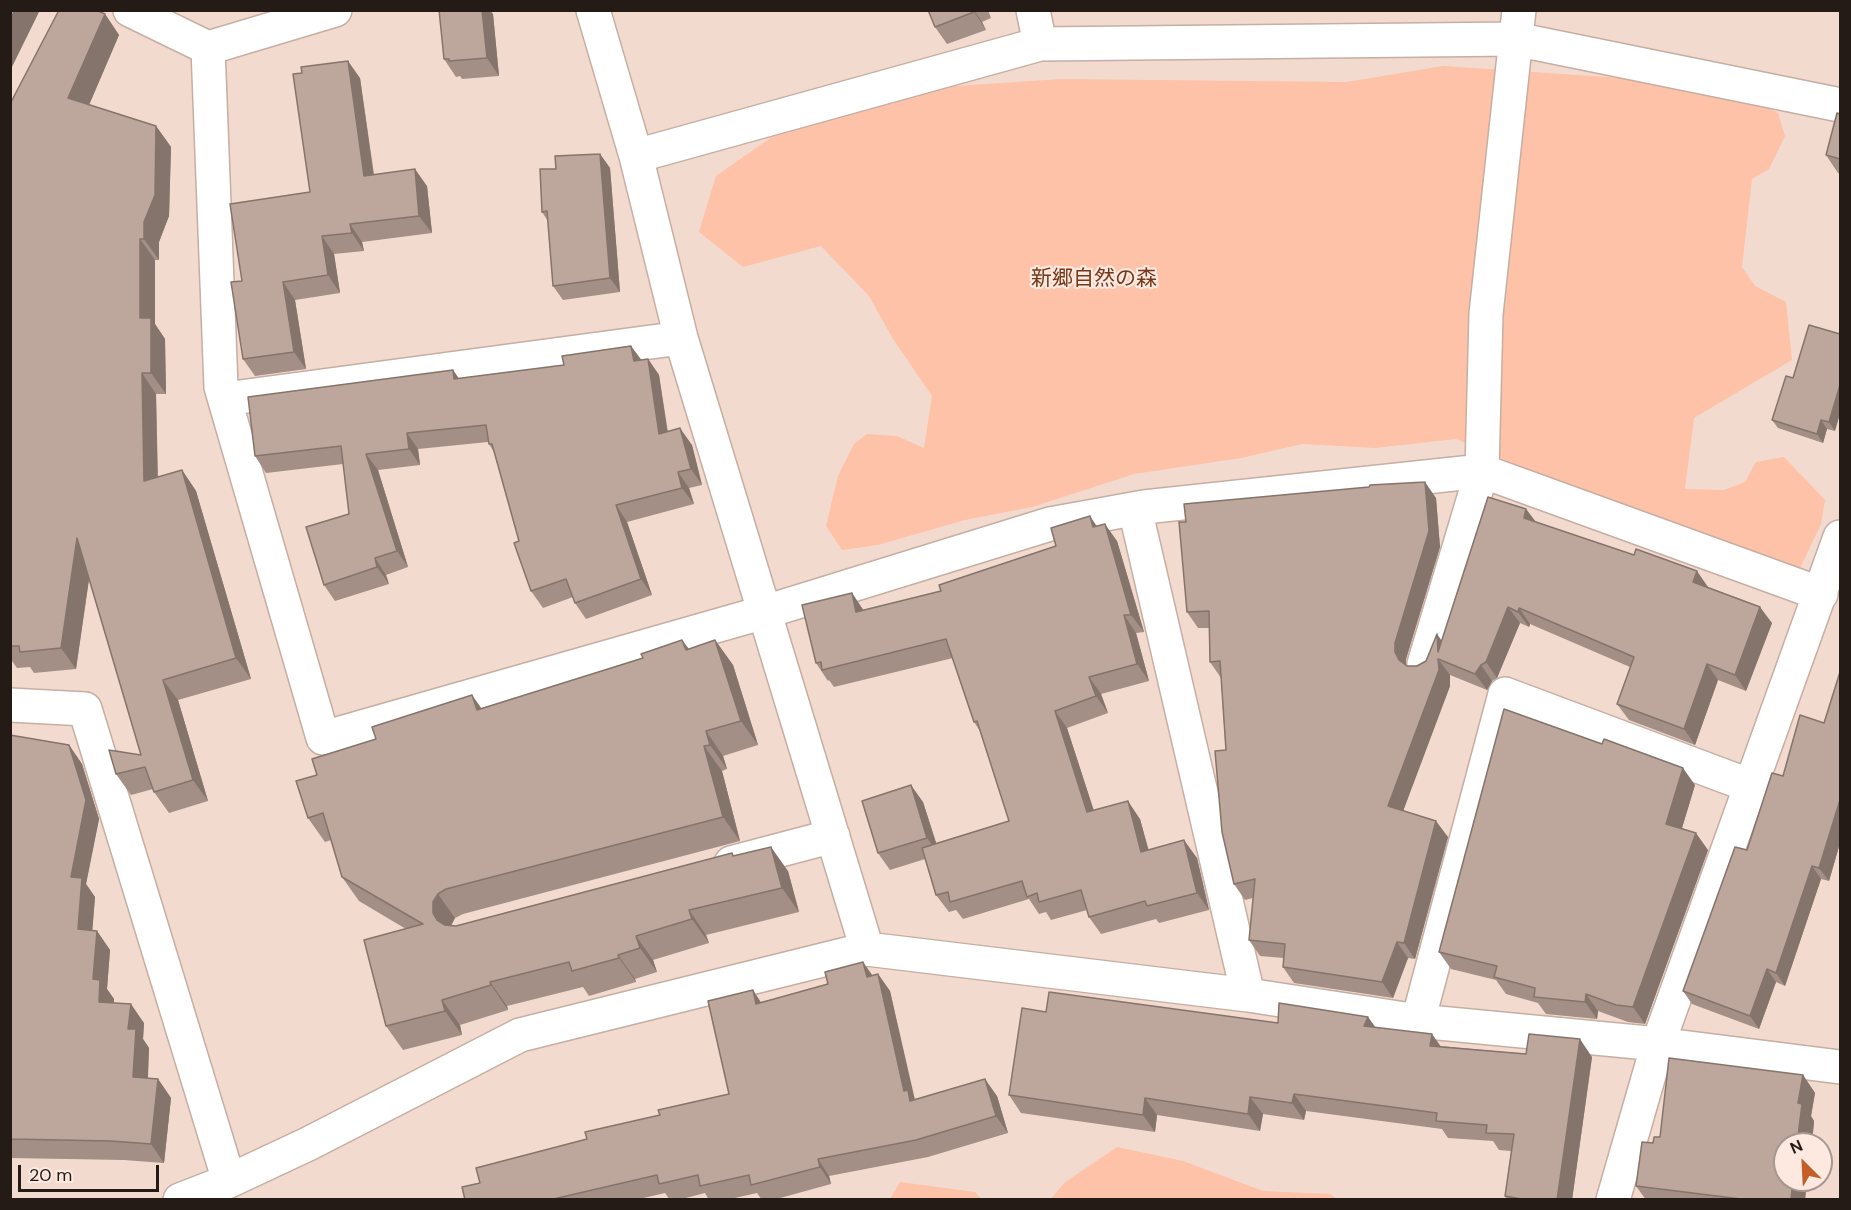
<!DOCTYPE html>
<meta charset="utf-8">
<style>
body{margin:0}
#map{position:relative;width:1851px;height:1210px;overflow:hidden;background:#f3dacf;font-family:"DM Sans",sans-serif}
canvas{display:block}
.frame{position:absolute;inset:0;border:12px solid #241b17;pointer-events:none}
.north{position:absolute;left:1773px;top:1132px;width:60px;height:60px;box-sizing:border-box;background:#fde9e0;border:2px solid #a69790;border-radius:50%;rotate:336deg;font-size:16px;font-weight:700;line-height:24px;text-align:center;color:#241b17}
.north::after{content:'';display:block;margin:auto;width:21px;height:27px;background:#c35e29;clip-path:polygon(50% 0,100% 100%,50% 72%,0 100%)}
.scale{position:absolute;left:18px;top:1165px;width:141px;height:27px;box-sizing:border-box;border:3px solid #241b17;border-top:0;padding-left:8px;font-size:18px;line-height:21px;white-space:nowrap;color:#241b17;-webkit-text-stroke:4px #fde9e0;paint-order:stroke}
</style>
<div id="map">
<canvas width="1851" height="1210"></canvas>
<div class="frame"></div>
<div class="north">N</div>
<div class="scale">20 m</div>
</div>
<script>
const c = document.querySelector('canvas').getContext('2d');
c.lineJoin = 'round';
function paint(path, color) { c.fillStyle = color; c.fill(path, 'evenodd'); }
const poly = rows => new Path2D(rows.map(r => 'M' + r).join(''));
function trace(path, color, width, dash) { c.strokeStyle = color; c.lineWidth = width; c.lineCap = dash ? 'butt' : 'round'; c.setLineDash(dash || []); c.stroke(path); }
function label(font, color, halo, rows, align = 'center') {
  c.font = font + ' "DM Sans","Noto Sans JP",sans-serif'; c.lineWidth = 4.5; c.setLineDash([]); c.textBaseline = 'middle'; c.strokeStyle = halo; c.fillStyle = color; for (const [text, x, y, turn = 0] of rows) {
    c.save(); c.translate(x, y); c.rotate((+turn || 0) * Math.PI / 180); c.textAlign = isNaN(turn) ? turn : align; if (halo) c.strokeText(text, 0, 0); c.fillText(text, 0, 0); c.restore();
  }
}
const green = poly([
 [1443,66,1637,79,1755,102,1778,113,1785,136,1769,169,1752,179,1742,267,1755,286,1786,302,1792,360,1694,418,1685,489,1724,490,1745,482,1756,462,1784,457,1825,500,1821,524,1800,568,1766,567,1665,528,1456,439,1375,448,1302,444,1241,458,1134,474,1032,507,965,520,878,545,842,550,826,526,838,476,854,444,867,434,897,436,924,448,932,396,893,339,869,296,821,246,743,267,699,232,716,176,796,120,941,87,1061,79,1347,82],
 [1117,1147,1183,1161,1263,1191,1330,1194,1337,1199,1051,1199,1064,1183],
 [900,1182,975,1192,981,1199,890,1199]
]);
const minor = poly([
 [130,10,208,48,335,10],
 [593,10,636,156,681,338,867,949],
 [1033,10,1040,44],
 [208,48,221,387,323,738,765,612,1050,524,1144,507,1482,471,1821,594],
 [636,156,1040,44,1515,39,1840,105],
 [225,399,681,338],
 [1135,509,1248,995],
 [1424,664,1482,471,1486,314,1519,10],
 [10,705,85,709,229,1181],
 [731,863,833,836],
 [1418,1021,1505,694,1751,786],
 [180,1200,229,1181,308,1144,520,1035,867,949,1248,995,1418,1021,1658,1044,1840,1067],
 [1613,1200,1658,1044,1840,537]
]);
const wall = poly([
 [928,10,988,10,991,18,982,22,986,30,947,44,935,27],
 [105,14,119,35,89,105,156,126,171,147,169,216,159,242,159,260,155,260,155,324,165,339,166,394,156,394,158,477,182,470,196,491,251,679,178,700,208,801,169,813,154,792,153,789,131,795,116,774,141,755,89,578,76,669,34,673,30,667,17,668,12,661,10,661,10,104],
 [493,14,499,76,462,79,460,76,456,77,444,59],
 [360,78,374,174,427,186,432,233,362,242,364,251,334,254,340,293,295,300,306,369,255,376,243,359,242,281,310,192],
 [1840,114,1840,174,1838,173,1826,155],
 [600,154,610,168,620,292,563,300,553,286,548,221,542,212,556,169],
 [1809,325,1835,431,1827,429,1823,443,1778,428,1772,420,1793,378],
 [648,359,659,375,668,432,692,445,702,485,689,488,694,504,627,522,652,595,586,619,575,603,573,597,543,608,531,591,519,541,494,452,489,444,488,442,418,449,420,465,378,470,408,567,386,575,389,584,335,601,324,585,349,514,343,464,266,473,255,456,453,370,459,379],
 [1436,498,1440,547,1406,659,1406,665,1407,666,1417,666,1426,661,1437,634,1441,641,1526,509,1536,522,1708,587,1708,588,1772,623,1746,691,1718,680,1695,745,1629,720,1617,704,1630,667,1530,624,1529,627,1520,623,1497,678,1492,681,1487,690,1450,675,1450,686,1403,811,1448,837,1415,959,1408,958,1393,998,1294,983,1283,967,1284,958,1260,956,1249,940,1253,898,1245,900,1234,884,1221,678,1210,662,1209,628,1198,628,1187,612],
 [1097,526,1117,541,1144,632,1136,633,1149,681,1101,694,1108,713,1067,728,1094,811,1140,819,1148,850,1197,858,1209,910,1159,923,1156,919,1101,934,1089,917,1087,910,1051,920,1046,912,1039,914,1029,899,963,919,956,910,949,912,936,895,925,859,890,870,878,853,923,802,936,843,1009,821,980,731,974,722,953,658,834,687,829,680,828,681,816,663,852,593,863,610,941,591,1056,546],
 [682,640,689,649,715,640,733,665,758,745,723,756,727,769,722,771,740,841,463,914,455,918,451,926,456,926,734,856,788,871,799,912,706,935,709,943,653,960,657,972,635,979,636,982,589,996,583,987,507,1006,508,1010,460,1025,462,1035,403,1050,386,1026,406,929,359,901,342,877,331,840,325,842,308,818,317,775,482,708,643,658],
 [1840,672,1840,843,1829,881,1821,879,1785,986,1776,982,1759,1029,1692,1004,1683,991,1747,850,1824,723],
 [10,735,69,745,82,764,99,819,86,884,95,897,92,931,97,931,110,950,107,989,114,999,114,1003,144,1023,143,1039,149,1048,148,1078,158,1079,171,1098,164,1163,124,1160,10,1158],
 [1695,785,1682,828,1708,850,1645,1024,1628,1022,1598,1011,1597,1019,1546,1014,1538,1003,1506,994,1496,980,1451,969,1439,952],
 [878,974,890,991,914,1100,997,1096,1008,1133,928,1157,829,1176,831,1184,773,1200,762,1200,757,1193,726,1200,709,1200,705,1193,678,1200,670,1200,665,1193,635,1200,465,1200,480,1183,587,1139,729,1094,761,1002],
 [1046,1012,1278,1023,1368,1017,1375,1027,1441,1046,1526,1054,1592,1057,1572,1200,1507,1200,1505,1196,1511,1151,1499,1150,1493,1141,1448,1138,1442,1129,1306,1111,1304,1120,1263,1114,1260,1131,1157,1115,1155,1132,1021,1113,1009,1095],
 [1803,1075,1815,1093,1811,1116,1814,1121,1812,1144,1785,1144,1785,1180,1807,1180,1805,1200,1646,1200,1636,1186,1653,1143,1660,1137]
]);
const shadedWall = poly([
 [15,10,40,10,10,71,10,20],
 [482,10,490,10,493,14,499,76,487,58],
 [973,10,974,10,982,22,986,30],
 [105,14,119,35,83,119,68,98],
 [348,61,360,78,376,193,364,176],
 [156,126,171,147,169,216,159,242,159,260,144,239,144,222],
 [600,154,610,168,620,292,610,278],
 [415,169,427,186,432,233,419,216],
 [350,224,362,242,364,251,352,233],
 [322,236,334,254,340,293,328,275],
 [140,239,155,260,155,324,165,339,166,394,151,373,140,318],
 [283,282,295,300,306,369,294,352],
 [631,346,643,362,634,361],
 [648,359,659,375,670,450,659,434],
 [453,370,464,386,454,379],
 [142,373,156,394,158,502,144,481],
 [1840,385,1840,414,1835,431,1829,422],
 [1821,420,1827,429,1823,443,1817,434],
 [680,428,692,445,702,485,691,469],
 [407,433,418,449,420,465,409,449],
 [366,454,378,470,408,567,397,551],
 [182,470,196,491,251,679,236,658],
 [678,472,689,488,694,504,682,488],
 [1425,482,1436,498,1440,547,1406,659,1406,668,1399,660,1395,652,1395,643],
 [616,505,627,522,652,595,641,579],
 [1526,509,1538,525,1524,518],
 [1090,516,1102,534,1093,527],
 [1105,524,1117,541,1144,632,1131,615],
 [77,538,92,559,76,669,61,648],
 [375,558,386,575,389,584,377,567],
 [1697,571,1708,587,1704,598,1693,582],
 [852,593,864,611,856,612],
 [1508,607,1520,623,1497,678,1486,662],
 [1760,607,1772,623,1746,691,1735,675],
 [1519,608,1530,624,1529,627,1518,612],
 [1124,615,1136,633,1149,681,1137,664],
 [1437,634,1448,650,1438,652],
 [682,640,699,664,686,650],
 [715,640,733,665,758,745,741,721],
 [1438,659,1450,675,1450,686,1399,822,1388,806],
 [1707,664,1718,680,1695,745,1684,729],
 [1481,665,1492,681,1487,690,1475,674],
 [1089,677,1101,694,1108,713,1096,696],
 [163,680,178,700,208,801,193,780],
 [472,695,489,719,477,710],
 [1055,711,1067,728,1100,830,1087,812],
 [706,731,723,756,727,769,710,745],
 [69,745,82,764,99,819,86,884,95,897,91,948,78,929,71,877],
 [704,746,722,771,740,841,723,817],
 [1683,768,1695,785,1678,841,1666,824],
 [911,785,923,802,940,855,927,838],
 [1840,800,1840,843,1829,881,1819,868],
 [1128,801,1140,819,1154,869,1141,852],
 [1436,821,1448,837,1415,959,1404,943],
 [1696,833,1708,850,1645,1024,1633,1007],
 [1184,840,1197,858,1209,910,1197,893],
 [771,847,788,871,799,912,782,888],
 [1812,866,1821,879,1785,986,1776,973],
 [438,894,455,918,450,927,450,937,437,920,433,913,433,902],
 [689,910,706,935,709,943,692,919],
 [97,931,110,950,107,989,114,999,113,1021,99,1002,93,979],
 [636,936,653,960,657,972,640,948],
 [1397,942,1408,958,1393,998,1382,982],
 [618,955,635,979,636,982,619,958],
 [863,962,875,979,867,977],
 [1767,969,1776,982,1759,1029,1750,1016],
 [878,974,890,991,915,1100,910,1101,904,1091],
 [490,982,507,1006,508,1010,491,985],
 [753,990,764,1007,756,1004],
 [1586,994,1598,1011,1597,1019,1585,1002],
 [442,1000,460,1025,462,1035,445,1011],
 [131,1004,144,1023,143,1039,149,1048,147,1095,133,1077,128,1029],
 [1368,1017,1380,1034,1364,1026],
 [1432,1034,1444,1051,1430,1046],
 [1580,1039,1592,1057,1572,1200,1557,1200],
 [1803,1075,1815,1093,1811,1116,1814,1121,1812,1144,1797,1144,1798,1103],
 [158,1079,171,1098,164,1163,151,1144],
 [985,1079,997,1096,1008,1133,996,1116],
 [1294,1094,1306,1111,1304,1120,1292,1103],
 [1250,1097,1263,1114,1260,1131,1248,1114],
 [1145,1098,1157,1115,1155,1132,1143,1115],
 [818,1159,829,1176,831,1184,820,1167],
 [1793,1180,1807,1180,1805,1200,1791,1200]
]);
const building = poly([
 [10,10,15,10,10,20,10,10],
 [59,10,96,10,105,14,68,98,156,126,155,195,144,222,144,239,140,239,140,318,151,318,151,373,142,373,144,481,182,470,236,658,163,680,193,780,154,792,145,767,116,774,109,750,141,755,77,538,61,648,20,652,19,646,10,646,10,104,59,10],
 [439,10,482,10,487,58,449,61,449,59,444,59,439,10],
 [928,10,973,10,974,12,935,27,928,10],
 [348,61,364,176,415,169,419,216,350,224,352,233,322,236,328,275,283,282,294,352,243,359,231,282,242,281,230,204,310,192,293,74,302,73,301,67,348,61],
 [1837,113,1840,114,1840,159,1826,155,1837,113],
 [600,154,610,278,553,286,547,211,542,212,540,169,556,169,555,156,600,154],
 [1809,325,1840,334,1840,385,1829,422,1821,420,1817,434,1772,420,1786,376,1793,378,1809,325],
 [631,346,634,361,648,359,659,434,680,428,691,469,678,472,682,488,616,505,641,579,575,603,566,579,531,591,514,543,519,541,492,444,489,444,486,425,407,433,409,449,366,454,397,551,375,558,377,567,324,585,306,527,349,514,341,446,255,456,248,397,453,370,454,379,564,365,562,356,631,346],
 [1425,482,1429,531,1395,643,1395,652,1399,660,1407,666,1417,666,1426,661,1437,634,1438,652,1488,497,1526,509,1524,518,1634,555,1636,549,1697,571,1693,582,1760,607,1735,675,1707,664,1684,729,1617,704,1634,657,1519,608,1518,612,1508,607,1486,662,1481,665,1475,674,1438,659,1439,670,1388,806,1436,821,1404,943,1397,942,1382,982,1283,967,1285,944,1249,940,1255,879,1234,884,1222,832,1215,751,1226,750,1220,661,1210,662,1209,611,1187,612,1179,522,1186,522,1184,504,1369,487,1370,485,1425,482],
 [1090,516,1093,527,1105,524,1131,615,1124,615,1137,664,1089,677,1096,696,1055,711,1087,812,1128,801,1141,852,1184,840,1197,893,1147,906,1145,901,1089,917,1081,890,1039,902,1037,893,1027,897,1022,881,950,902,948,892,936,895,922,848,1009,821,977,721,974,722,946,639,822,670,821,662,816,663,802,605,852,593,856,612,941,591,939,585,1056,546,1051,528,1090,516],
 [682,640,686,650,715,640,741,721,706,731,710,745,704,746,723,817,446,889,438,894,433,902,433,913,437,920,445,925,456,926,732,853,733,856,771,847,782,888,689,910,692,919,636,936,640,948,618,955,619,958,572,971,569,962,490,982,491,985,442,1000,445,1011,386,1026,364,940,423,924,342,877,323,813,308,818,296,781,317,775,312,759,376,739,372,727,472,695,477,710,643,658,641,654,682,640],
 [1840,672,1840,800,1819,868,1812,866,1776,973,1767,969,1750,1016,1683,991,1735,847,1747,850,1772,773,1783,776,1800,715,1824,723,1840,672],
 [1504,709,1602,744,1604,739,1683,768,1666,824,1696,833,1633,1007,1616,1005,1586,994,1585,1002,1534,997,1535,988,1494,977,1497,966,1439,952,1504,709],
 [10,735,69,745,86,800,71,877,82,878,78,929,97,931,93,979,100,980,99,1002,131,1004,128,1029,136,1029,133,1077,158,1079,151,1144,111,1141,10,1139,10,735],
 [911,785,927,838,878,853,862,801,911,785],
 [863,962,867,977,878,974,904,1091,908,1090,910,1101,985,1079,996,1116,916,1140,818,1159,820,1167,751,1185,749,1175,700,1186,698,1175,659,1184,657,1175,549,1200,465,1200,462,1187,480,1183,476,1168,587,1139,585,1132,660,1115,658,1110,729,1094,708,1001,753,990,756,1004,828,984,825,972,863,962],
 [1049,992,1278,1023,1279,1003,1368,1017,1364,1026,1432,1034,1430,1046,1526,1054,1529,1034,1580,1039,1557,1200,1527,1200,1505,1196,1514,1134,1486,1133,1487,1125,1436,1121,1437,1113,1294,1094,1292,1103,1250,1097,1248,1114,1145,1098,1143,1115,1009,1095,1022,1008,1046,1012,1049,992],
 [1669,1058,1803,1075,1798,1103,1802,1104,1797,1144,1785,1144,1785,1180,1793,1180,1791,1200,1749,1200,1636,1186,1642,1142,1653,1143,1654,1137,1660,1137,1669,1058]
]);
const parkNames = [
 ["新郷自然の森",1094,279]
];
paint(green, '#fdc2a7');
trace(minor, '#c6aea3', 36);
trace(minor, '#fff', 33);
paint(wall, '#a38f85');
paint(shadedWall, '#84746c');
paint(building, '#bda69b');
trace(building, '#84746c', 1.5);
label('21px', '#753818', '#fde9e0', parkNames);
</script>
